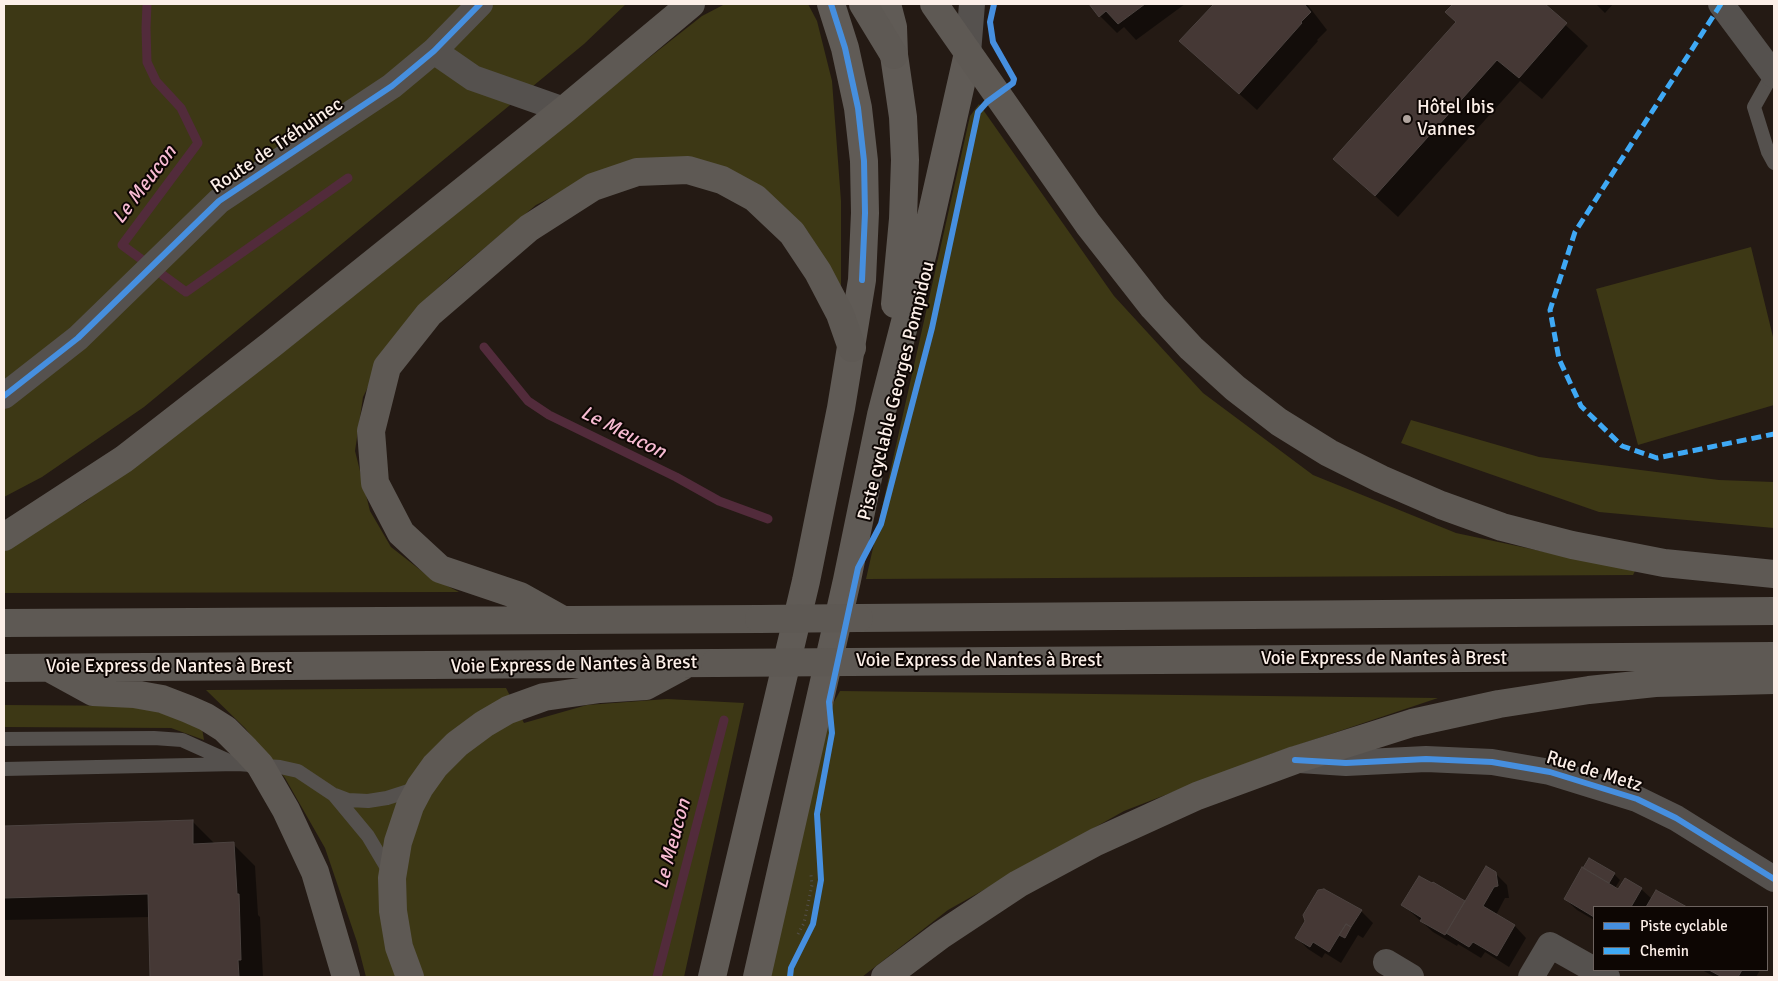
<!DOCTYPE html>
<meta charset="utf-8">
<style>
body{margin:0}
#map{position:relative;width:1778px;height:981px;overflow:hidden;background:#241a14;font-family:Signika,sans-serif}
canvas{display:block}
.frame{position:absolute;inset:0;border:5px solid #fcefe8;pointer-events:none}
.legend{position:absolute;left:1593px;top:906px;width:175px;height:65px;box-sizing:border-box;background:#0d0603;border:1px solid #6d635f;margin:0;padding:6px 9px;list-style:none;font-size:15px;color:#fcefe8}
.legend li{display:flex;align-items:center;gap:10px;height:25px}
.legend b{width:25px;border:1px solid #6d635f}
</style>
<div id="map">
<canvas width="1778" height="981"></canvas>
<div class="frame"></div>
<ul class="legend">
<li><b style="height:6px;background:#468fdf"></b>Piste cyclable</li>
<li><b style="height:6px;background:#3fa9f5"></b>Chemin</li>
</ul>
</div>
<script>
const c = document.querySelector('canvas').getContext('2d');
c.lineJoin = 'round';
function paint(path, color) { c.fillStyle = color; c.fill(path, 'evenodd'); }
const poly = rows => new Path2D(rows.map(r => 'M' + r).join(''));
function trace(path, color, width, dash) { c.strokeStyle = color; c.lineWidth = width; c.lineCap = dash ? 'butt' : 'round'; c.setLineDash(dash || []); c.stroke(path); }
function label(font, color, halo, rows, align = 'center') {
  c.font = font + ' Signika,sans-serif'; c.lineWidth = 4; c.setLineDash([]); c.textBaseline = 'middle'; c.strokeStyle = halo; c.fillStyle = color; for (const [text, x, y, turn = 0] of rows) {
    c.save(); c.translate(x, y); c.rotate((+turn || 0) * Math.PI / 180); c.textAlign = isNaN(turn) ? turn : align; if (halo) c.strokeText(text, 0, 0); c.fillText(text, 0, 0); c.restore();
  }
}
const green = poly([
 [4,4,626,4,584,44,144,407,42,477,4,497],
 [725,4,808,4,817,21,832,81,841,201,841,286,808,232,772,200,609,168,536,205,451,276,423,302,389,345,363,397,355,451,370,511,391,547,428,576,459,592,4,593,4,549,86,501,702,16],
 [979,104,1114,296,1203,393,1313,475,1456,533,1635,571,1633,575,866,579,970,116],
 [1751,247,1774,341,1774,405,1638,445,1596,289],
 [1411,420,1539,457,1719,480,1774,482,1774,528,1599,512,1401,443],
 [506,688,524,723,587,705,667,699,744,703,684,977,366,977,357,942,325,848,285,778,245,728,206,690],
 [840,691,1438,698,1271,754,1124,811,948,910,862,977,768,977,816,734],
 [4,705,149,706,202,728,204,740,171,728,4,727]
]);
const shadow = poly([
 [1091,4,1185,4,1136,40,1124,27,1117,33,1100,16],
 [1216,4,1307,4,1327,30,1317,40,1318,41,1257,110,1181,41],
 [1454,4,1543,4,1588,46,1542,99,1520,81,1398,217,1335,159,1458,23,1447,12],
 [1596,4,1613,4,1605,13],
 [192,821,215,844,233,844,255,866,258,915,260,917,263,977,152,977,150,917,4,920,4,827],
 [1583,869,1614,874,1620,880,1615,888,1619,890,1641,889,1652,899,1657,892,1685,907,1594,907,1594,920,1577,910,1565,899],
 [1495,873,1507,885,1509,898,1505,898,1496,915,1515,926,1526,938,1509,967,1485,952,1481,958,1458,944,1457,946,1433,932,1403,905,1433,883,1465,903],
 [1361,911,1373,923,1363,938,1358,935,1341,963,1325,953,1322,958,1308,949,1297,938],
 [1702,970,1760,970,1756,977,1715,977]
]);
const stream = poly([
 [147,4,146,28,147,62,156,81,181,108,198,143,122,245,186,292,348,178],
 [484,347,528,401,549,415,676,477,719,501,768,519],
 [657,977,724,720]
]);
const building = poly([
 [1089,4,1145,4,1118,24,1106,11,1099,17,1089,4],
 [1214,4,1304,4,1311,12,1301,22,1302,23,1239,94,1179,41,1214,4],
 [1453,4,1545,4,1567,23,1519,78,1497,60,1375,196,1333,159,1456,22,1445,12,1453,4],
 [193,820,193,844,234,842,237,894,239,894,241,960,238,960,239,977,150,977,148,894,4,898,4,826,193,820],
 [1589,858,1615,873,1609,883,1583,868,1589,858],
 [1486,866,1496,872,1498,886,1494,887,1483,906,1515,925,1497,956,1473,942,1469,947,1446,933,1486,866],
 [1582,867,1618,889,1625,878,1642,888,1631,907,1594,907,1594,917,1564,899,1582,867],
 [1419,876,1432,883,1433,882,1465,901,1445,935,1420,921,1422,918,1401,905,1419,876],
 [1324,889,1362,910,1351,927,1346,924,1329,952,1313,942,1310,947,1295,938,1305,921,1303,915,1318,890,1324,889],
 [1656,890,1687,907,1646,907,1656,890],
 [1346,924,1351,927,1345,938,1339,935,1346,924],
 [1709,970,1742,970,1738,977,1722,977,1709,970]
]);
const path = poly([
 [798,934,804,923,812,885,811,875]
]);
const service = poly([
 [1773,73,1754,107,1768,152,1774,163],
 [4,739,154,738,182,740,231,762],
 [4,769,237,764,280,767,298,771,334,795,368,836,390,873],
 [335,795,348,800,368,801,387,798,418,788]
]);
const minor = poly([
 [1721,4,1774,75],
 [434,51,473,78,564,110],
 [968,53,972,4],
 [4,396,78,338,219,201,392,86,434,51,480,4],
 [1299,760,1346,763,1426,759,1492,762,1550,772,1637,799,1676,818,1774,879],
 [1386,962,1411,977],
 [1531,977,1550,945,1607,977]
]);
const primary = poly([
 [887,4,893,27,894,55,903,117,905,160,903,219,895,304],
 [712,977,806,581,841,408,862,280,865,213,864,161,858,108,845,48,831,4],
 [757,977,847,580,881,415,923,252,968,53]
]);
const trunk = poly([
 [863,4,894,55],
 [934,4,1088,224,1153,307,1191,348,1235,388,1279,422,1329,453,1381,479,1441,505,1502,527,1572,545,1664,563,1774,574],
 [4,537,124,459,272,344,564,110,691,4],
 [859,618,1774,611],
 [563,620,520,596,440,569,401,533,375,483,371,431,387,367,429,314,529,228,593,187,637,172,688,170,722,180,755,198,792,233,818,272,840,314,852,348],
 [4,623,759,619],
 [850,662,1774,656],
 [4,668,715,663],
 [51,669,93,692,134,694,162,699,188,709,206,717,225,729,246,750,260,765,286,810,315,872,346,977],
 [410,977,399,947,393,911,392,878,398,842,410,806,420,787,435,766,457,744,484,724,508,710,544,697,600,689,646,686,683,666],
 [885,977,941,935,1018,884,1096,842,1197,796,1295,760,1412,723,1499,704,1589,690,1655,683,1774,680]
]);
const trunkBridge = poly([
 [759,619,859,618],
 [715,663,850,662]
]);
const quiet = poly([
 [1721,4,1575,232,1550,310,1559,359,1581,406,1622,446,1657,458,1774,434]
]);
const cycleway = poly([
 [831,4,845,48,858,108,864,161,865,213,862,280],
 [4,396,78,338,219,201,392,86,434,51,480,4],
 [1295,760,1346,763,1426,759,1492,762,1550,772,1637,799,1676,818,1774,879],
 [790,977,791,968,813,924,821,880,817,814,832,733,829,702,858,568,881,524,932,328,978,112,987,102,1013,83,1014,79,993,42,990,22,994,4]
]);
const markers = [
 [1407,119,5,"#b0a49e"]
];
const poiNames = [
 ["Hôtel Ibis",1417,108],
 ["Vannes",1417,130]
];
const streetNames = [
 ["Route de Tréhuinec",277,146,-34],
 ["Piste cyclable Georges Pompidou",897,391,-76],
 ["Voie Express de Nantes à Brest",1384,659],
 ["Voie Express de Nantes à Brest",979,661],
 ["Voie Express de Nantes à Brest",574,665,-1],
 ["Voie Express de Nantes à Brest",169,667],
 ["Rue de Metz",1594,772,17]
];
const waterNames = [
 ["Le Meucon",145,185,-53],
 ["Le Meucon",623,433,27],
 ["Le Meucon",673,844,-75]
];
paint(green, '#3d3815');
paint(shadow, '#0007');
trace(stream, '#522b3b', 9);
paint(building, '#453835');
trace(building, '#4c4340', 1);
trace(path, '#544f4b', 3, [1, 4]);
trace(service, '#55514e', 14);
trace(minor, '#55514e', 26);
trace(primary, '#605b56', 28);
trace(trunk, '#5e5954', 28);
trace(trunkBridge, '#5e5954', 28);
trace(quiet, '#3fa9f5', 5, [10, 5]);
trace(cycleway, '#468fdf', 6);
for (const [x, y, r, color] of markers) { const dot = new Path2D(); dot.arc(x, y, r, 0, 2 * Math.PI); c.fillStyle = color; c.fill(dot); trace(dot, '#0d0603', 2); }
label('19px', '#fcefe8', '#0d0603', poiNames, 'left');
label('19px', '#fcefe8', '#0d0603', streetNames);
label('italic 20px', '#f7bbd2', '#0d0603', waterNames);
</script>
